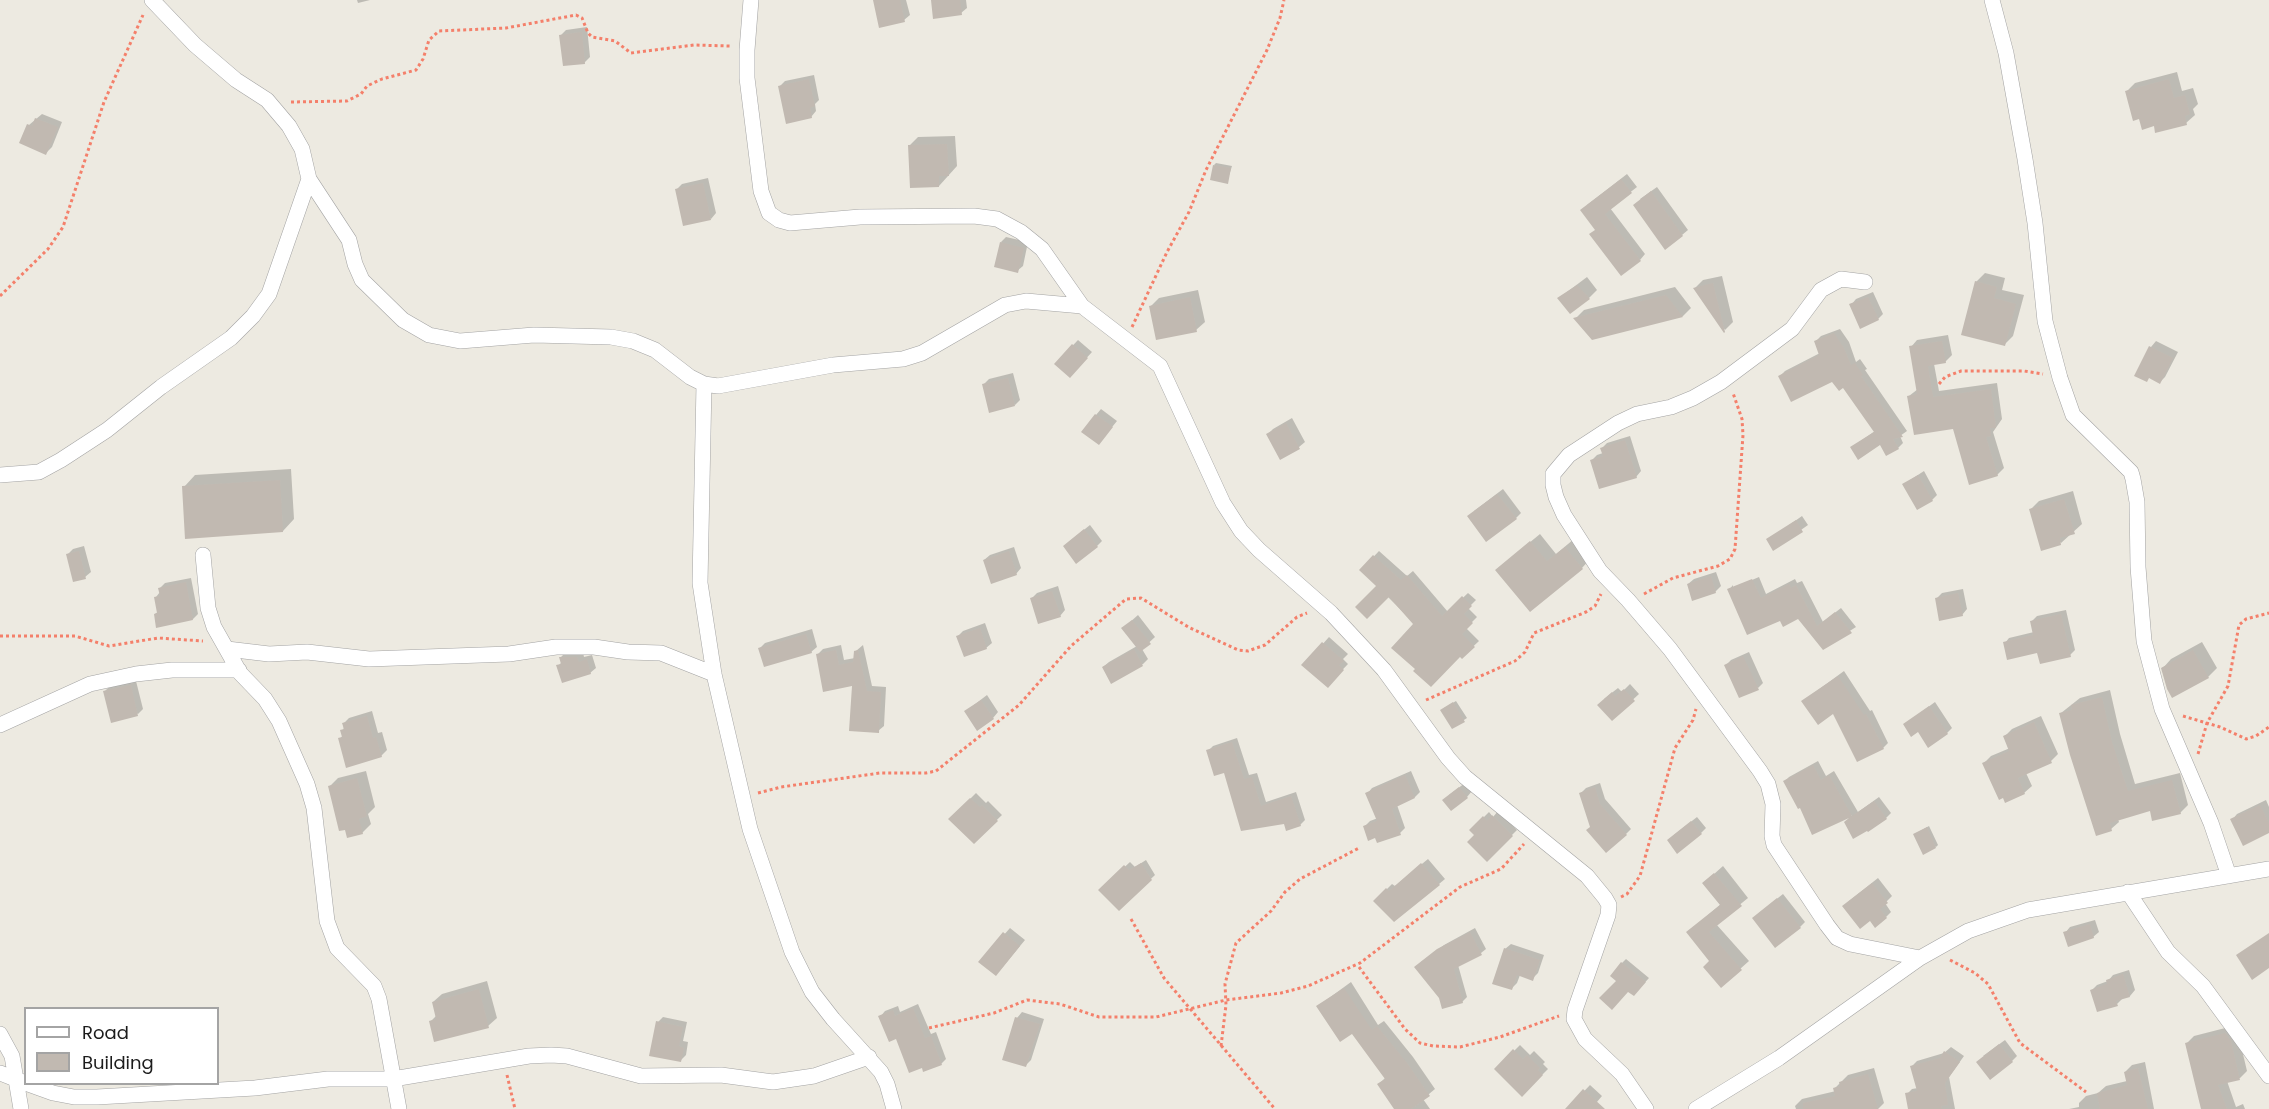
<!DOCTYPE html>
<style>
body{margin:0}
#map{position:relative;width:2269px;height:1109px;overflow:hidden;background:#edeae1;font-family:Poppins,sans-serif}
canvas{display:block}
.legend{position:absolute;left:24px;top:1007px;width:195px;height:78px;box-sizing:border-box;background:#fff;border:2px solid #a4a4a4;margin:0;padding:8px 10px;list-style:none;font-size:18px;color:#1c1c1c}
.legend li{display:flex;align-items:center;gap:12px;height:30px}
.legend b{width:30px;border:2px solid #a4a4a4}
</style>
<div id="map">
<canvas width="2269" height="1109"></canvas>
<ul class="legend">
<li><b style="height:8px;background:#fff"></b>Road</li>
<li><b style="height:16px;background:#c1b9b1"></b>Building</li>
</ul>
</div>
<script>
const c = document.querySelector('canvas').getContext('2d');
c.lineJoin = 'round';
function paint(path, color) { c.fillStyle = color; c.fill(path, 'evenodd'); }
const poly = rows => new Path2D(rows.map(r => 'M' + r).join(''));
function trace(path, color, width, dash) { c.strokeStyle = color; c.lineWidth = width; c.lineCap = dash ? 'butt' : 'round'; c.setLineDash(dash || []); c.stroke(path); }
const shadow = poly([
 [357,0,370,0,358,3],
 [874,0,906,0,910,15,904,20],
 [932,0,966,0,967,8,961,13],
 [587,27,590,57,584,63,561,35,566,30],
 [2177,72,2182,91,2193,88,2198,104,2193,109,2195,115,2186,123,2140,117,2126,92,2135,83],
 [814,75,819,100,815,104,816,111,811,117,780,86,785,81],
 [42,114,62,122,52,147,46,153,21,142,29,125],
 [955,136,957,166,939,186,909,146,918,137],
 [1216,163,1232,166,1227,182,1214,165],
 [1627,174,1637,187,1610,208,1645,254,1640,260,1596,229,1587,205],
 [708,178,716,213,711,219,677,189,682,184],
 [1657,187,1688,230,1682,235,1640,199],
 [1006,237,1028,242,1023,266,1017,271,1001,242],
 [1985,273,2005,278,2002,290,2024,295,2013,336,2005,344,1976,282],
 [1722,276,1733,322,1725,330,1695,288,1703,280],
 [1587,277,1597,290,1589,298,1559,298],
 [1675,287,1691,308,1683,316,1592,338,1576,318,1584,310],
 [1198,290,1205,322,1196,330,1151,306,1159,298],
 [1873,292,1883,314,1878,319,1851,305,1856,299],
 [1840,329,1849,342,1856,362,1860,359,1867,369,1865,370,1907,431,1900,436,1903,443,1898,448,1881,443,1852,447,1875,431,1843,386,1833,380,1780,376,1785,371,1820,353,1816,341,1821,336],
 [1948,335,1952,355,1945,362,1934,364,1939,391,1997,383,2002,419,1993,432,2004,468,1997,475,1954,427,1909,396,1918,389,1911,347,1917,340],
 [1078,340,1092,352,1070,376,1056,363],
 [2156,341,2178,352,2165,377,2160,382,2150,377,2136,375,2151,347],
 [1013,373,1020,400,1015,405,983,385,989,379],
 [1101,409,1117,421,1099,443,1096,415],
 [1292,418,1305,442,1299,447,1281,458,1268,434,1273,429],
 [1630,436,1641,471,1636,477,1592,460,1597,455,1603,453,1602,448,1607,443],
 [291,469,294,519,283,531,184,487,195,475],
 [1924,471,1937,495,1932,500,1904,484],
 [1503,489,1521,513,1516,518,1474,511],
 [2073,491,2082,524,2061,543,2031,509,2039,501],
 [1802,516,1808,525,1774,549,1768,540],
 [1090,525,1102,541,1097,546,1070,541],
 [1540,534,1556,554,1574,539,1590,559,1582,568,1506,562],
 [84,546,91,572,85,577,68,554,73,549],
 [1014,547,1021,568,1016,574,984,560,990,555],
 [1379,551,1407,576,1413,571,1448,612,1468,593,1476,600,1468,608,1477,617,1466,628,1479,641,1462,657,1415,624,1361,570],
 [1716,572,1721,586,1715,592,1688,584,1694,579],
 [1759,577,1766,594,1795,579,1797,583,1802,581,1823,622,1841,608,1856,627,1823,648,1799,617,1781,619,1729,590,1733,585,1733,588],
 [191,578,198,614,193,619,155,614,159,611,156,597,160,592,160,588,165,583],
 [1058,586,1065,610,1060,616,1032,598,1037,593],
 [1963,589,1967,609,1962,615,1936,599,1942,593],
 [2066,610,2075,650,2070,655,2005,643,2009,638,2034,632,2032,621,2037,616],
 [1138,615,1155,637,1142,649,1148,659,1143,664,1112,682,1103,667,1109,662,1137,646,1129,623],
 [985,623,992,643,986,648,958,636,963,631],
 [812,629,817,647,811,652,760,648,765,643],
 [1329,637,1348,654,1343,659,1348,664,1327,686,1304,665],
 [2202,642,2217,668,2208,677,2163,668,2171,659],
 [841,645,844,660,855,658,856,651,863,645,872,686,886,687,884,726,878,731,854,684,817,655,823,649],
 [566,652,583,652,584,657,592,655,596,668,590,673,558,666,562,662,561,657],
 [1749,652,1763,683,1758,688,1726,665,1731,660],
 [1844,671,1870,711,1872,710,1888,743,1883,748,1833,712,1803,701],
 [136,681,143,709,138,714,104,692,110,686],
 [1630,684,1639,694,1612,719,1604,699,1618,688,1622,692],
 [2110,690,2120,734,2135,784,2180,773,2188,805,2180,813,2151,809,2118,819,2119,822,2111,829,2061,713,2080,698],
 [987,695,998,712,993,718,966,711],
 [1456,701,1467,718,1453,727,1444,708],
 [1935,702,1952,728,1947,733,1918,730,1905,724],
 [372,711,378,733,382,732,387,750,381,756,340,739,343,735,344,723,349,718],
 [2041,716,2058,754,2051,761,2026,773,2032,786,2024,793,1984,763,1991,756,2010,748,2005,736,2012,729],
 [1237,738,1249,775,1257,773,1266,802,1296,792,1305,820,1300,825,1285,822,1242,830,1225,771,1208,751,1213,746],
 [1818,761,1826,776,1834,771,1858,812,1879,797,1891,813,1886,818,1846,822,1852,815,1813,833,1800,806,1784,782,1789,777],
 [366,771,375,807,368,814,371,824,362,833,329,787,338,778],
 [1411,771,1420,792,1415,797,1397,805,1405,828,1400,833,1376,836,1364,827,1370,821,1378,818,1367,794,1372,788],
 [1465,783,1472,791,1467,797,1449,795],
 [1600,783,1605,799,1631,829,1626,834,1591,827,1581,793,1586,788],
 [976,793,986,803,988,801,1002,815,974,842,950,819],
 [2266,800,2269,807,2269,831,2232,820,2237,814],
 [1498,811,1517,830,1487,860,1476,835,1471,830,1489,812,1493,817],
 [1697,817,1706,828,1701,833,1674,835],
 [1929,826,1938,845,1936,847,1915,834],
 [1428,859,1445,879,1439,884,1375,901,1392,884,1395,886],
 [1146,860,1155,875,1119,909,1100,890,1130,862,1135,867],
 [1723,866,1748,898,1716,924,1749,961,1721,986,1711,961,1688,932,1721,904,1704,883],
 [1878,878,1892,896,1885,903,1891,912,1886,917,1849,901],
 [1783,894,1805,922,1800,927,1759,913],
 [2095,920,2099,932,2093,937,2065,933,2070,927],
 [1010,928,1025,940,1001,969,980,962],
 [1475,928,1486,949,1481,953,1458,965,1467,997,1462,1002,1440,997,1421,962,1444,945],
 [1511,944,1544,955,1538,973,1532,979,1520,975,1517,983,1511,989,1505,949],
 [1626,959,1649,978,1638,990,1618,981,1622,963],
 [2129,970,2135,990,2130,996,2123,998,2117,1004,2092,990,2097,985,2108,981,2113,975],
 [487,981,497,1018,488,1026,430,1022,437,1015,433,1002,442,994],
 [1351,982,1378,1025,1384,1021,1413,1057,1435,1089,1423,1099,1430,1109,1396,1109,1379,1084,1386,1077,1352,1032,1318,1006],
 [918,1004,931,1034,936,1032,946,1059,941,1064,897,1037,880,1017,885,1011,898,1006,900,1012],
 [1022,1012,1044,1019,1031,1060,1026,1065,1017,1018],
 [663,1017,687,1022,683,1041,688,1042,686,1055,680,1061,658,1022],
 [2233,1026,2238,1033,2247,1071,2240,1078,2227,1081,2236,1107,2243,1104,2245,1109,2201,1109,2201,1104,2187,1043,2194,1036],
 [2005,1040,2017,1056,2012,1061,1983,1056],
 [1520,1045,1530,1055,1534,1051,1545,1062,1543,1064,1548,1069,1522,1095,1496,1069],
 [1951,1047,1964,1056,1949,1077,1955,1109,1910,1109,1907,1094,1912,1089,1918,1088,1912,1066,1917,1061,1944,1053],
 [2145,1062,2154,1109,2069,1109,2079,1107,2079,1103,2086,1096,2098,1093,2106,1086,2127,1081,2125,1072,2132,1065],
 [1874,1068,1884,1103,1878,1109,1796,1109,1795,1106,1802,1099,1836,1091,1835,1088,1848,1075],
 [1590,1085,1602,1096,1591,1109,1574,1109,1570,1106]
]);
const building = poly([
 [873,0,900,0,905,22,879,28],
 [931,0,960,0,962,15,933,19],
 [582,32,585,64,563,66,559,35],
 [809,79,815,106,810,108,812,118,786,124,778,86],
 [2169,79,2174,98,2185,95,2190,114,2185,116,2187,125,2155,133,2154,126,2142,130,2139,119,2133,121,2125,91],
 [35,118,58,127,46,155,19,143,27,124,32,126],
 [947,144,949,176,939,176,939,187,910,188,908,145],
 [1213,165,1231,168,1228,184,1210,180],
 [1621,179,1632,193,1605,214,1641,261,1621,276,1589,234,1595,230,1580,210],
 [703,183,711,220,683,226,675,189],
 [1651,191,1683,236,1665,250,1633,205],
 [1000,242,1024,248,1018,273,994,267],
 [1975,281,1997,287,1994,298,2016,304,2005,346,1961,335],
 [1713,283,1725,332,1724,333,1693,288],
 [1577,285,1590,299,1570,314,1557,298],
 [1666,295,1683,317,1592,340,1573,318],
 [1190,297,1197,332,1156,340,1149,306],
 [1868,297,1879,320,1860,329,1849,304],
 [1834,333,1844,348,1851,365,1855,363,1863,375,1861,376,1903,437,1893,439,1899,449,1886,456,1880,445,1858,460,1850,447,1874,432,1843,388,1839,391,1832,382,1791,402,1778,376,1819,355,1814,341],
 [1942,341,1946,363,1928,366,1933,397,1991,389,1996,428,1990,428,1991,436,1986,437,1998,476,1969,485,1953,429,1914,435,1907,396,1917,394,1909,346],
 [1072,344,1088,358,1070,378,1054,364],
 [2149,346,2173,358,2160,384,2149,378,2147,382,2134,376],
 [1008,378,1015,406,989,413,982,384],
 [1095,414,1113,427,1099,445,1081,432],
 [1286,423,1300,449,1280,460,1266,434],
 [1625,440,1637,478,1599,489,1590,460,1603,456,1600,448],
 [1918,475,1933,501,1917,510,1902,484],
 [280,480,283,532,185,539,182,486],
 [1497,494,1517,519,1486,542,1467,516],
 [2064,499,2075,534,2060,538,2061,545,2041,551,2029,509],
 [1796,520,1803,532,1773,551,1766,539],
 [1084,529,1098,547,1076,564,1063,546],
 [1530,541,1547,561,1565,547,1583,569,1530,612,1495,570],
 [79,551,86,579,73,582,66,554],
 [1009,551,1017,575,991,584,983,560],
 [1373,555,1401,580,1407,575,1442,616,1462,596,1472,606,1464,614,1473,623,1462,634,1475,647,1462,659,1460,657,1431,687,1413,671,1415,669,1391,648,1413,624,1389,597,1367,619,1355,607,1376,586,1359,570],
 [1711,576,1716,593,1692,601,1687,584],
 [1752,579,1761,598,1789,584,1791,588,1796,585,1817,626,1835,612,1852,633,1823,650,1798,619,1783,627,1780,621,1747,635,1727,589],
 [186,582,193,620,156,628,154,614,157,613,154,597,160,596,158,588],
 [1052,591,1061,617,1038,624,1030,598],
 [1958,593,1963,616,1939,621,1935,598],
 [2061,614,2071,657,2040,664,2037,653,2007,660,2003,642,2033,635,2030,621],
 [1132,620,1151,644,1140,652,1121,628],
 [980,628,987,649,964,657,956,636],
 [806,634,812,653,764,667,758,648],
 [1322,642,1344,661,1339,665,1344,670,1328,688,1301,665],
 [1134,649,1143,666,1111,684,1102,667],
 [836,650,839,665,853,662,854,651,858,650,867,691,881,692,879,733,849,731,852,686,823,692,816,654],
 [2193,650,2209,678,2172,698,2167,689,2161,668],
 [1743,656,1759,690,1739,698,1724,665],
 [559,657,577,657,579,662,587,659,591,674,562,683,556,665,561,664],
 [1838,676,1864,715,1866,714,1884,749,1857,762,1833,714,1818,725,1801,701],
 [131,685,138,716,111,723,103,691],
 [1624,689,1635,701,1612,721,1597,705,1612,692,1615,696],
 [2102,697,2112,742,2128,791,2172,780,2181,814,2152,821,2150,811,2110,823,2112,831,2096,836,2070,755,2059,713,2072,710,2071,705],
 [981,700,994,719,977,731,964,711],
 [1453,702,1465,722,1452,729,1440,710],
 [1929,706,1948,734,1928,748,1918,732,1911,737,1903,724],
 [367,716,373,738,376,737,382,757,346,768,338,738,342,737,340,730,344,729,342,723],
 [2034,722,2052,763,2018,778,2025,794,2005,803,2003,798,1999,800,1982,763,2009,751,2003,736],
 [1232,742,1244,779,1252,777,1261,806,1291,796,1301,826,1286,831,1284,824,1241,831,1224,773,1214,776,1206,750],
 [1813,765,1821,780,1829,775,1852,816,1874,801,1887,819,1868,832,1867,831,1853,839,1844,822,1849,818,1812,835,1800,808,1798,809,1783,781],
 [1405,775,1415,798,1392,809,1401,835,1377,843,1375,838,1368,841,1363,826,1377,821,1365,793],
 [357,778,367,816,359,819,363,834,347,838,345,830,339,831,328,786],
 [1459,787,1468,798,1451,811,1442,800],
 [1595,787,1600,804,1627,835,1606,853,1586,830,1590,827,1579,793],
 [970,798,980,807,982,805,998,821,974,844,948,819],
 [2260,805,2269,823,2269,833,2243,846,2230,819],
 [1492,815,1513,836,1487,862,1467,842,1474,835,1469,830,1483,816,1487,821],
 [1691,821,1702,834,1677,854,1667,840],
 [1927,827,1936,848,1923,855,1913,834],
 [1141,863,1152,880,1119,911,1098,890,1124,865,1129,870],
 [1421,863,1440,885,1394,922,1373,901,1386,888,1389,891],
 [1714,873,1742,906,1709,932,1742,970,1721,988,1703,967,1709,961,1686,932,1720,905,1702,883],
 [1872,883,1888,903,1880,909,1887,918,1875,928,1870,921,1860,929,1842,906],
 [1777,898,1801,928,1775,948,1752,918],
 [2090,924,2094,938,2068,947,2063,932],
 [1003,932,1020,946,996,976,978,962],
 [1470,932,1482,955,1454,969,1463,1003,1442,1009,1439,998,1414,967,1437,949],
 [2269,933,2269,968,2252,980,2236,955],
 [1504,948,1540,960,1533,981,1517,975,1512,990,1492,984],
 [1621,962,1646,982,1634,996,1628,992,1612,1010,1599,998,1616,981,1610,976],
 [2123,974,2130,997,2116,1001,2118,1006,2097,1012,2090,990,2107,984,2106,980],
 [1344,988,1372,1030,1377,1026,1407,1063,1430,1096,1411,1109,1394,1109,1377,1084,1385,1079,1352,1034,1340,1042,1316,1006],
 [479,989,489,1028,434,1042,429,1021,436,1019,432,1002],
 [913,1008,925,1038,931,1036,942,1065,923,1072,922,1068,909,1073,896,1039,889,1042,878,1016,893,1010,895,1016],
 [1015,1017,1040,1024,1026,1067,1002,1060],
 [656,1021,683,1027,679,1046,684,1048,681,1062,649,1056],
 [2225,1033,2231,1041,2240,1080,2218,1085,2227,1109,2201,1109,2185,1043],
 [1999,1044,2013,1062,1990,1080,1976,1062],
 [1513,1049,1523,1059,1527,1055,1540,1068,1538,1070,1543,1075,1522,1097,1494,1069],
 [1944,1051,1960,1062,1945,1083,1948,1105,1941,1106,1942,1109,1908,1109,1905,1093,1917,1091,1910,1066,1940,1058],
 [2138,1068,2148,1109,2100,1109,2097,1093,2127,1085,2124,1072],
 [1868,1074,1878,1109,1803,1109,1803,1103,1835,1096,1833,1088,1840,1086,1839,1082],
 [1583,1089,1605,1109,1565,1109]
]);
const path = poly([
 [291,102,347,101,361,94,367,86,382,79,416,70,423,59,429,40,439,31,506,28,576,15,582,18,588,33,592,37,615,41,631,53,694,45,730,46],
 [0,296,48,249,63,227,104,102,143,15],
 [1132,327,1167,252,1189,212,1206,170,1267,50,1280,18,1284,0],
 [1939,384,1945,377,1961,371,2024,371,2043,374],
 [1644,594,1673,578,1718,566,1730,559,1735,549,1743,435,1742,419,1733,393],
 [0,636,75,636,109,646,158,638,203,641],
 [1426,700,1515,661,1525,652,1534,633,1586,612,1595,606,1601,594],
 [2183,716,2220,727,2246,739,2256,736,2269,727],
 [2198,754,2207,723,2228,686,2239,625,2246,619,2269,613],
 [758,793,781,787,880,773,926,773,936,771,1019,705,1071,646,1126,599,1141,598,1190,628,1238,650,1248,651,1265,645,1297,617,1307,613],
 [1621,897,1627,894,1640,876,1675,748,1693,720,1696,709],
 [1131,919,1164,978,1275,1109],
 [1950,960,1975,973,1988,984,2020,1043,2086,1092],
 [1359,967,1405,1029,1420,1043,1433,1046,1460,1047,1500,1037,1559,1016],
 [929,1028,994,1013,1027,1000,1060,1004,1099,1017,1156,1017,1226,1000,1281,993,1308,986,1360,963,1460,887,1501,869,1524,844],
 [1221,1046,1226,1005,1225,984,1236,943,1271,911,1285,892,1300,879,1359,848],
 [507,1075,515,1109]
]);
const street = poly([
 [152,0,195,45,236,80,267,100,289,126,302,149,309,179,349,240,355,264,362,280,403,320,429,335,460,341,534,335,611,337,633,341,655,350,690,377,704,384,718,386,833,365,903,359,922,353,1005,305,1026,301,1082,306],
 [751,0,747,50,747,78,761,191,769,213,779,220,790,223,860,217,974,216,997,219,1021,232,1042,249,1082,306,1160,366,1223,503,1241,531,1259,550,1331,613,1384,670,1448,758,1465,777,1587,876,1605,898,1609,905,1608,915,1575,1010,1574,1019,1585,1039,1622,1074,1646,1109],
 [1992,0,2006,53,2025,159,2035,223,2045,321,2060,378,2073,415,2131,472,2133,479,2137,502,2138,567,2144,641,2162,709,2211,823,2229,876],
 [1865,282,1841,279,1821,290,1792,329,1721,382,1693,398,1671,407,1637,414,1618,423,1569,455,1553,474,1553,485,1556,497,1564,515,1600,571,1628,600,1670,649,1760,771,1768,784,1773,804,1772,836,1774,845,1827,925,1837,938,1850,944,1920,958],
 [704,384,700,583,714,674,750,829,792,952,812,992,833,1019,881,1072,887,1084,894,1109],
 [0,475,39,472,61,460,107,430,161,387,231,338,253,316,269,294,309,179],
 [203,555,208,608,214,627,240,673,265,699,279,721,307,784,314,808,327,921,337,948,374,986,379,999,399,1109],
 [227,649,269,654,307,652,369,659,509,654,556,647,594,647,628,652,661,653,714,674],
 [0,725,90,684,136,674,172,670,239,670],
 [2128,892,2168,952,2203,986,2269,1076],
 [0,1034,12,1056,21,1109],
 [0,1073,23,1082],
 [28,1084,53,1093,74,1097,97,1097,255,1088,328,1079,393,1079,529,1056,551,1055,567,1056,641,1076,721,1075,773,1082,814,1076,869,1057],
 [1696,1109,1779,1058,1920,958,1968,931,2028,910,2269,869]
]);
paint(shadow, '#0003');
paint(building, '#c1b9b1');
trace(street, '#a3a3a3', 16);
trace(path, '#f4806b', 3, [3, 3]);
trace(street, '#fff', 15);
</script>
